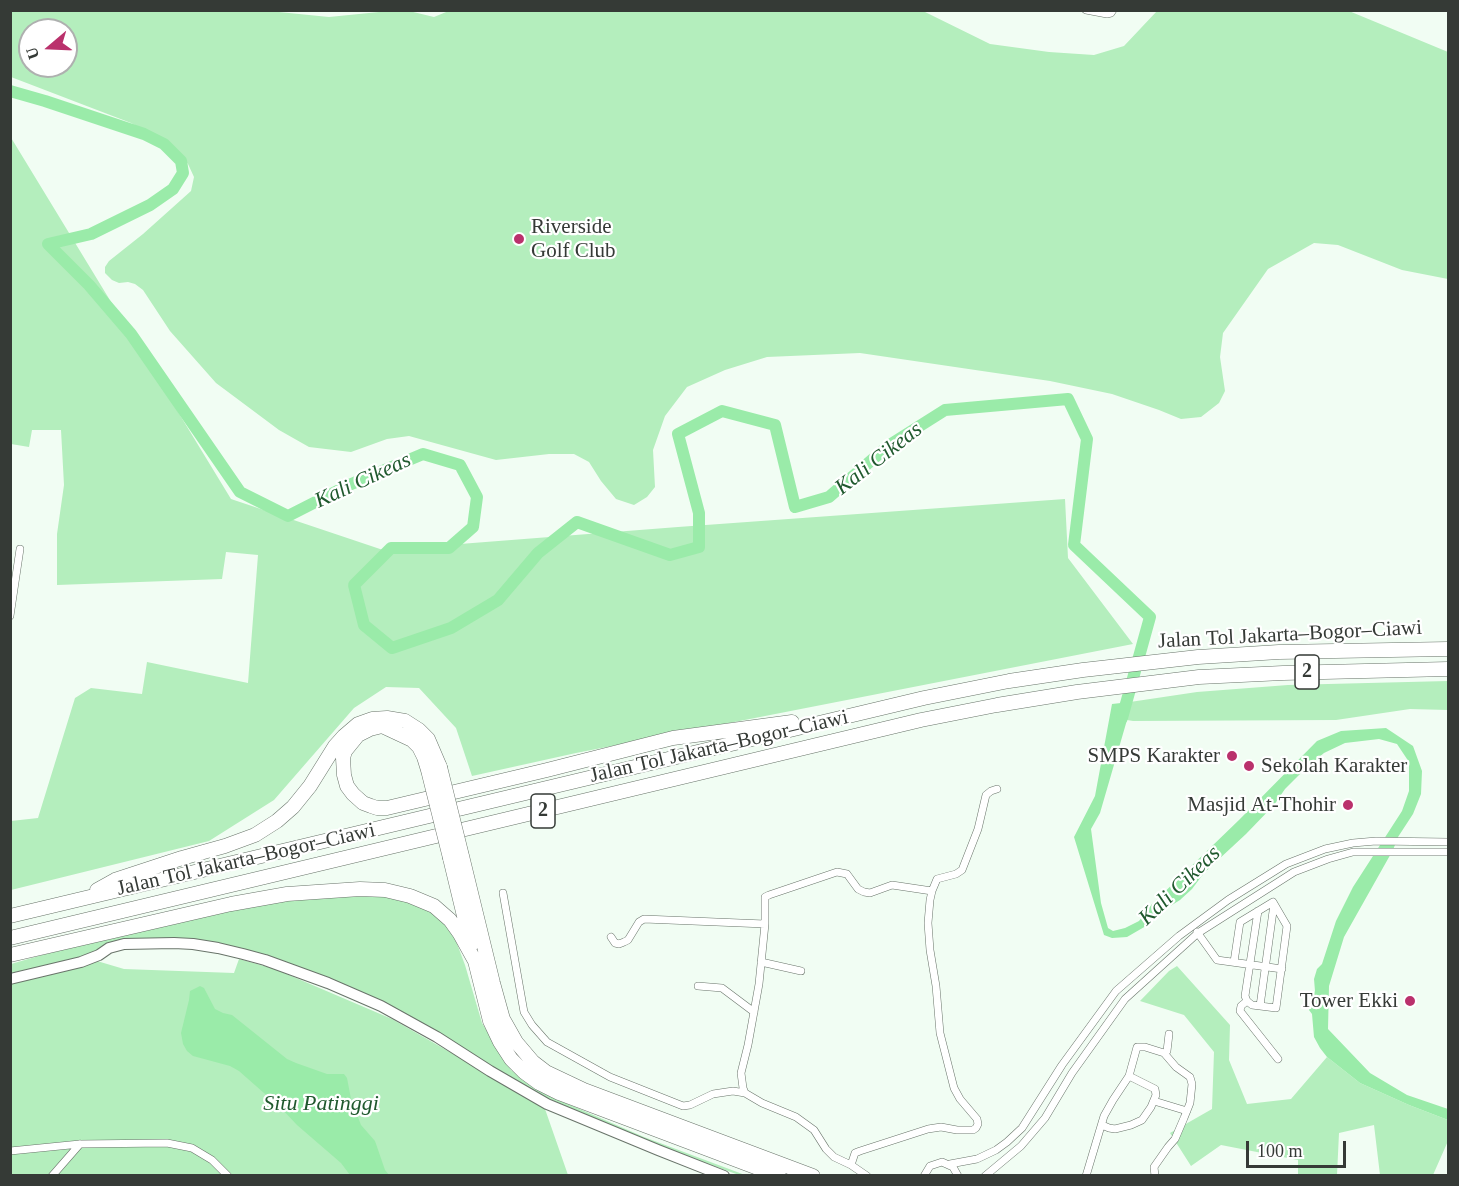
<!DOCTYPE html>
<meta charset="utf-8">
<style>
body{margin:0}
#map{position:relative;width:1459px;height:1186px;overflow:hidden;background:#f1fdf3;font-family:Georgia,serif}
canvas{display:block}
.frame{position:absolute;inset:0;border:12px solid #353a36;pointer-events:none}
.north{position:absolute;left:18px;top:18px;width:60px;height:60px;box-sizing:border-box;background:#fff;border:2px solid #aeb0af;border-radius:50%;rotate:251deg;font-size:16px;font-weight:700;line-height:24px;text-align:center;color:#353a36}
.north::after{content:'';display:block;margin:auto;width:21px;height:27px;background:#ba316c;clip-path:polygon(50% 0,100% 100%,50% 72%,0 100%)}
.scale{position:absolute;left:1246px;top:1141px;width:100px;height:27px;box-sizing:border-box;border:3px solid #353a36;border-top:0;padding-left:8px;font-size:18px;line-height:21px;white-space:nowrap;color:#353a36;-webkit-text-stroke:4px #fff;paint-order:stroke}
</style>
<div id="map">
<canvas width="1459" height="1186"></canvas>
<div class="frame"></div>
<div class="north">U</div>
<div class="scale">100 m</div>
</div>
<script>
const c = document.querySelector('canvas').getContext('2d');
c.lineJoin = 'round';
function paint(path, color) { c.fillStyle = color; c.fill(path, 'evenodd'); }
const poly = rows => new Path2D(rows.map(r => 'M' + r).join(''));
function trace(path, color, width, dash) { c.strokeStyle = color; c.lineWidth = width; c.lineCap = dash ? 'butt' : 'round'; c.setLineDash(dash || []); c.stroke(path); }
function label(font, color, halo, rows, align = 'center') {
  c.font = font + ' Georgia,serif'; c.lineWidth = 4.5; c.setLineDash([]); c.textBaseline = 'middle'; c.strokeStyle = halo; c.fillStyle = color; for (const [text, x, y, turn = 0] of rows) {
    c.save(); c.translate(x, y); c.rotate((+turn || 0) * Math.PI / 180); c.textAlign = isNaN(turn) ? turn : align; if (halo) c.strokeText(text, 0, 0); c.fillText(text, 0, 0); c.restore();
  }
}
const green = poly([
 [269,11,329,17,389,11,405,10,434,17,451,10,923,11,990,44,1049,52,1094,55,1124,46,1157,11,1349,11,1448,52,1448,279,1402,270,1338,245,1314,243,1268,269,1223,333,1220,357,1225,391,1219,403,1201,417,1181,419,1159,410,1112,394,1050,381,860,353,767,357,725,370,687,387,665,416,653,450,655,487,647,497,634,505,616,499,601,481,589,462,574,454,549,454,496,460,409,436,387,439,351,452,309,447,279,430,216,383,170,331,143,290,135,284,128,282,119,283,112,280,105,273,105,267,109,261,143,234,191,191,194,177,188,164,170,144,131,123,11,77,11,11],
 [30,30,66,30,66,66,30,66],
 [10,136,231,499,383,550,678,527,1065,499,1068,558,1133,644,576,753,472,776,456,728,419,688,386,687,354,708,274,800,209,841,11,890,11,821,38,818,75,698,91,688,142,694,147,662,248,683,258,555,226,552,222,579,57,585,57,534,64,485,61,430,32,430,29,447,11,444],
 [1448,681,1448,710,1410,709,1336,720,1133,721,1127,720,1130,702,1197,692,1288,685],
 [388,894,425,905,453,933,465,965,482,1023,511,1070,545,1094,644,1137,745,1175,739,1175,642,1140,596,1121,514,1082,419,1022,247,951,139,940,94,955,11,973,11,964,108,936,285,896],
 [239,959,275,969,392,1019,483,1071,545,1109,568,1175,11,1176,11,982,79,967,97,961,124,969,234,973],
 [1177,966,1230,1025,1229,1060,1247,1104,1291,1099,1327,1057,1360,1083,1409,1105,1448,1120,1448,1141,1433,1175,1380,1175,1374,1125,1339,1133,1337,1175,1298,1175,1298,1160,1221,1145,1191,1166,1170,1133,1212,1109,1214,1052,1184,1015,1140,1001,1169,971]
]);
const water = poly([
 [1130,702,1127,720,1100,813,1091,829,1101,903,1108,928,1113,931,1125,928,1139,921,1151,905,1239,820,1317,741,1341,731,1386,728,1413,746,1422,771,1421,794,1413,814,1398,837,1393,850,1344,937,1329,986,1328,1029,1370,1073,1407,1095,1448,1109,1448,1120,1409,1105,1360,1083,1327,1057,1320,1048,1314,1037,1312,1014,1309,1010,1310,1002,1315,991,1314,979,1317,969,1322,964,1336,921,1353,887,1402,811,1409,791,1409,762,1397,744,1379,739,1345,743,1324,753,1305,769,1285,789,1274,805,1246,834,1204,873,1192,889,1180,900,1159,913,1146,926,1127,937,1112,938,1104,935,1074,837,1095,796,1112,704],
 [200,986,204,988,215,1009,223,1013,232,1015,287,1059,296,1063,327,1074,344,1074,347,1078,351,1099,361,1125,375,1141,385,1170,389,1175,350,1175,341,1163,297,1125,281,1108,239,1071,230,1066,193,1056,187,1051,183,1044,181,1033,189,1000,190,991]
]);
const river = poly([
 [10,91,45,101,144,134,164,144,181,161,183,173,173,189,150,205,91,234,48,244,89,285,131,334,240,492,288,516,349,485,423,454,460,465,477,497,473,527,449,548,391,548,354,585,364,625,392,648,451,628,498,600,538,553,577,522,670,555,699,547,699,513,678,434,722,411,775,425,795,507,829,497,888,446,945,410,1068,399,1087,439,1074,545,1150,617,1122,718]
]);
const street = poly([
 [1086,10,1107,14,1111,13,1113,10],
 [10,616,20,549],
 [503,893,524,1012,532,1025,547,1042,610,1077,683,1106,690,1105,713,1094,733,1091,745,1093],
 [1197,932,1217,960,1282,969],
 [611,937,615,943,619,944,624,942,628,940,639,922,644,919,765,924],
 [761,962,801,971],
 [1234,962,1240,922,1273,902,1287,926,1276,1008,1252,1005,1247,1001],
 [698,986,722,988,754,1012],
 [1247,1001,1245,996,1258,911],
 [1247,1001,1241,1006,1240,1011,1278,1059],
 [1260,1006,1274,904],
 [1154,1101,1187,1111],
 [1102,1125,1109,1128,1115,1129,1131,1125,1142,1120,1151,1107,1156,1095,1155,1089,1129,1076],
 [10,1151,80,1144,167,1143,192,1148,212,1160,228,1176],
 [950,1164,977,1159,996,1150,1007,1142,1022,1128,1062,1065,1116,991,1179,936,1228,900,1286,864,1325,849,1353,843,1376,841,1448,842],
 [851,1165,855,1153,860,1151,928,1129,941,1127,957,1130,973,1130,976,1128,978,1124,977,1119,960,1099,954,1088,940,1033,936,986,930,950,928,923,930,900,932,891],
 [52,1176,80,1144],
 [867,1176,851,1165,834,1157,826,1149,814,1130,796,1117,762,1103,745,1093,743,1088,741,1073,748,1045,759,984,765,924,765,897,769,895,837,872,847,874,858,889,864,892,870,893,892,885,932,891,937,879,956,874,962,870,978,829,986,795,991,791,997,789],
 [924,1176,930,1166,942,1162,953,1167,958,1176],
 [985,1176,1021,1146,1045,1118,1072,1073,1125,999,1198,933,1294,872,1328,859,1353,852,1448,852],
 [1086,1176,1104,1116,1113,1100,1129,1076,1137,1047,1145,1047,1164,1053,1167,1051,1169,1034],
 [1155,1176,1154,1167,1168,1147,1175,1139,1184,1118,1190,1103,1192,1084,1190,1077,1176,1067,1164,1053]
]);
const secondary = poly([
 [10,979,81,962,99,955,109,948,124,944,174,943,193,944,218,948,243,954,265,960,328,983,381,1006,437,1037,490,1071,547,1104,658,1150,724,1176]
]);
const highway = poly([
 [428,770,424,757,419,747,412,740,382,726,370,729,358,735,345,751,343,758,344,775,347,786,353,794,363,803,371,806,377,808,387,808,547,770,673,738,792,722],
 [462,856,493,983,503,1019,516,1042,533,1062,546,1072,584,1090,813,1176],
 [450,858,471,945],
 [97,890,115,880,182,858,225,846,255,835,277,821,293,807,310,786,335,746,344,736,358,724,372,719,387,718,405,721,419,730,428,739,440,767],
 [10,916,924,698,1009,681,1083,670,1198,657,1279,652,1448,649],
 [10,938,921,720,997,705,1077,692,1199,677,1283,673,1448,669],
 [10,955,231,904,287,894,360,889,385,890,410,896,434,906,450,920,460,934,475,961,490,1021,500,1042,511,1059,524,1072,539,1083,559,1093,779,1176]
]);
const highwayBridge = poly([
 [440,767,462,856],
 [428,770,450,858]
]);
const markers = [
 [519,239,6,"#ba316c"],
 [1232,756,6,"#ba316c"],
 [1249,766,6,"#ba316c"],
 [1348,805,6,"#ba316c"],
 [1410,1001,6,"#ba316c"]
];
const shields = [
 [1307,672,24],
 [543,811,24]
];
const shieldNames = [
 ["2",1307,672],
 ["2",543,811]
];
const poiNames = [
 ["Riverside",531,227,"left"],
 ["Golf Club",531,251,"left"],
 ["SMPS Karakter",1220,756],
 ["Sekolah Karakter",1261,766,"left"],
 ["Masjid At-Thohir",1336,805],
 ["Tower Ekki",1398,1001]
];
const streetNames = [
 ["Jalan Tol Jakarta–Bogor–Ciawi",1290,635,-3],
 ["Jalan Tol Jakarta–Bogor–Ciawi",719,747,-13],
 ["Jalan Tol Jakarta–Bogor–Ciawi",246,860,-13]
];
const waterNames = [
 ["Kali Cikeas",879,459,-38],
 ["Kali Cikeas",363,481,-25],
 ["Kali Cikeas",1180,886,-44],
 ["Situ Patinggi",321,1104]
];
paint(green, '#b4eebd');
paint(water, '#9aeba9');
trace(river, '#9aeba9', 12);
trace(street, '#69746a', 8);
trace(secondary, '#69746a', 12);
trace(highway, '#69746a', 15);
trace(street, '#fff', 7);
trace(secondary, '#fff', 10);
trace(highway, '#fff', 14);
trace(highwayBridge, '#69746a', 15, []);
trace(highwayBridge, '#fff', 14);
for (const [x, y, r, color] of markers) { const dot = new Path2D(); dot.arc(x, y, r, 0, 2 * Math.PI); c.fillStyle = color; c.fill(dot); trace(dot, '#fff', 2); }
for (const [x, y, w] of shields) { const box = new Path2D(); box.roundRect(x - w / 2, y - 17, w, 34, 4.5); c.fillStyle = '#fff'; c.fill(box); trace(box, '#353a36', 1.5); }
label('bold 20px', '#353a36', null, shieldNames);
label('21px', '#353a36', '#fff', poiNames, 'right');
label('21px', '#353a36', '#fff', streetNames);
label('italic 22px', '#20592e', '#fff', waterNames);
</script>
